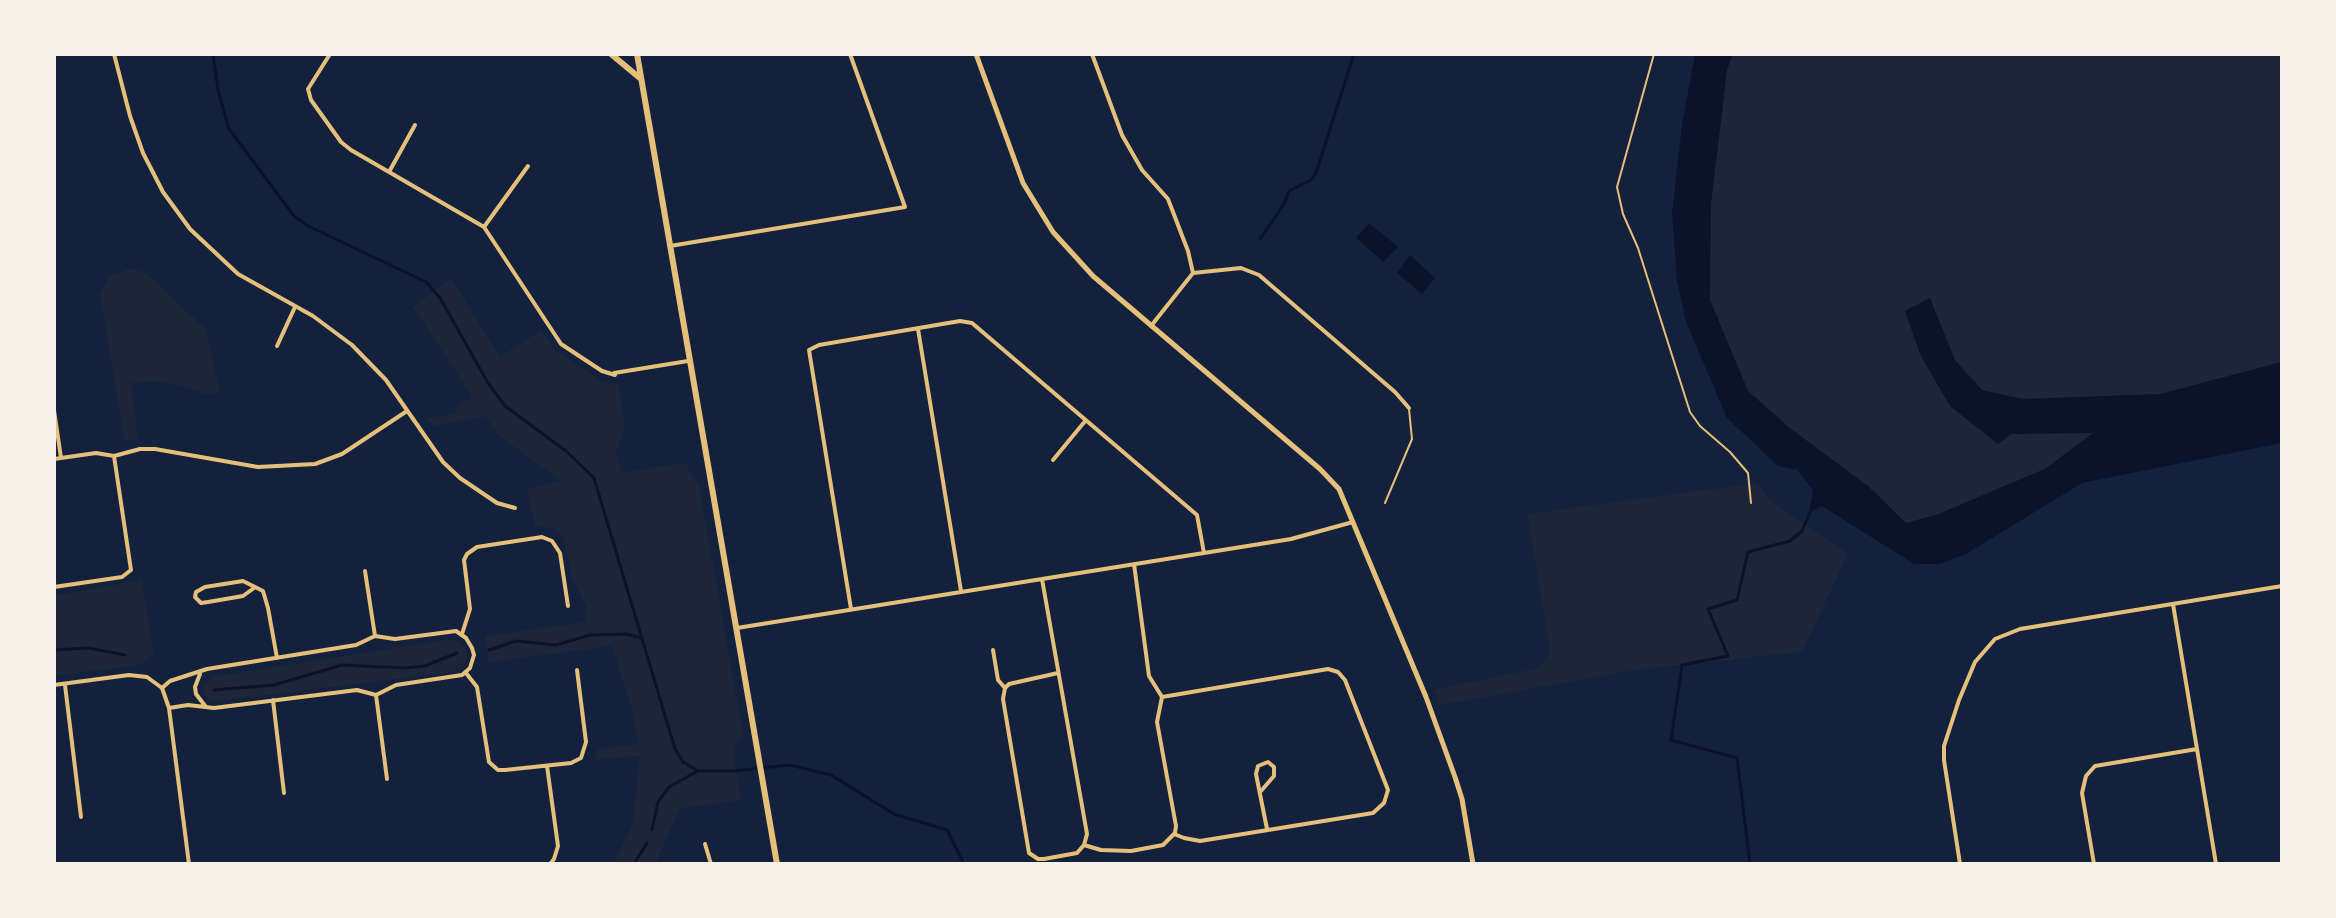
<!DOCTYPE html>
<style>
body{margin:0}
#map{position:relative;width:2336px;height:918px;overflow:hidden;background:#14213d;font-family:"Work Sans",sans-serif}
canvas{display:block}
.frame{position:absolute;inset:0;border:56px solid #f6f1e7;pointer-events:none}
</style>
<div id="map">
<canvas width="2336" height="918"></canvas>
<div class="frame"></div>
</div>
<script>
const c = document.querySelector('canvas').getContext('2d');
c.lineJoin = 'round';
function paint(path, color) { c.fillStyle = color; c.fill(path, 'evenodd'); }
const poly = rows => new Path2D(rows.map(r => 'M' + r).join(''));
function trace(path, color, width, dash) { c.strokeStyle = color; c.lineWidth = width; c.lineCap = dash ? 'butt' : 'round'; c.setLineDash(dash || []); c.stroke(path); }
const green = poly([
 [1729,54,2282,54,2282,362,2160,394,2096,398,2074,402,2058,399,2023,399,1982,391,1955,360,1929,298,1905,311,1921,356,1950,406,1998,444,2010,434,2094,432,2045,469,1936,515,1906,523,1868,486,1755,404,1704,293,1711,203],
 [132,268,147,274,206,329,220,393,204,394,180,385,154,381,131,383,138,440,124,440,100,294,109,277],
 [451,278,500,357,541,330,556,350,603,383,619,384,625,430,616,452,622,473,685,463,699,485,743,735,733,748,741,800,680,808,655,864,613,864,633,824,640,756,596,759,598,749,639,744,631,706,612,646,489,662,485,636,586,622,586,606,571,577,564,539,555,528,535,527,527,489,561,481,498,435,485,416,434,426,426,418,455,414,459,404,473,398,413,307],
 [1757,483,1769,500,1848,554,1802,652,1641,669,1440,705,1434,690,1538,668,1550,652,1527,514],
 [142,580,154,654,140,665,54,676,54,596],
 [453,639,466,649,467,658,463,667,452,672,212,702,204,696,203,686,212,677]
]);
const water = poly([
 [1695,54,1733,54,1727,70,1711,203,1710,300,1748,391,1791,429,1868,486,1906,523,1936,515,2045,469,2093,433,2011,434,1998,444,1950,406,1921,356,1905,311,1930,298,1955,360,1982,390,2023,399,2160,394,2282,362,2282,443,2082,483,1966,554,1940,564,1914,564,1822,506,1809,513,1813,490,1797,470,1778,466,1727,418,1686,322,1677,281,1672,214,1682,125],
 [1369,223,1398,247,1383,262,1356,238],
 [1410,255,1435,278,1422,294,1397,273]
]);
const stream = poly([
 [213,54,218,90,229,129,294,216,308,226,426,282,440,298,488,383,505,406,566,451,594,478,675,749,683,762,698,771,733,771,790,765,831,775,894,814,947,830,964,864],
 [1260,239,1284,204,1289,191,1311,180,1316,173,1354,54],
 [54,650,88,648,125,655],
 [489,650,516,641,556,645,590,635,626,634,642,638],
 [214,690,274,685,342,665,405,668,425,666,457,653],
 [652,830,658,802,669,787,698,771],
 [634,864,647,843],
 [1750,864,1737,758,1671,740,1682,665,1728,656,1708,609,1737,600,1748,552,1790,541,1802,531,1810,512]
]);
const path = poly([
 [1654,54,1617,187,1623,214,1638,248,1690,412,1700,426,1730,452,1748,473,1751,503]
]);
const service = poly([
 [1385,503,1412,439,1409,409]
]);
const minor = poly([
 [114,54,130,116,143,153,163,192,190,229,238,274,313,316,352,345,386,380,443,462,460,478,497,503,515,508],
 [330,54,308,89,311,100,341,142,351,150,484,227,561,344,602,371,615,375,614,373,688,361],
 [1092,54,1122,135,1142,170,1168,199,1188,251,1193,273,1151,326],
 [389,172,415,125],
 [484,227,528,166],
 [670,246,905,207,850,54],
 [1193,273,1241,268,1259,275,1395,392,1409,408],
 [918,329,961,591],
 [277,346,295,307],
 [54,410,61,458],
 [54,459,96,453,114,456,140,449,155,449,258,467,315,464,342,454,407,411],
 [1053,460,1086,420],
 [1134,564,1149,676,1162,697,1157,722,1176,826,1175,833],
 [365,571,375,636],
 [1042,579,1087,834,1084,845],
 [54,587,122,577,131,570,114,456],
 [254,588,243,596,208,602,201,603,195,597,196,592,205,587,243,581,263,591,268,608,277,658],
 [2173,604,2216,864],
 [851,609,809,350,819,345,960,321,972,323,1197,515,1204,553],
 [737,628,1291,539,1353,522],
 [462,634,470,609,464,560,467,554,477,547,542,537,552,541,560,553,568,606],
 [993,650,998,680,1005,688],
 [466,673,477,687,489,762,498,770,505,770,571,763,581,758,586,742,577,670],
 [1058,673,1009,684,1005,688,1003,699,1029,853,1038,859,1044,859,1077,853,1084,845],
 [200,674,195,687,196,694,206,707],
 [54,685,129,675,147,677,162,688,169,708,189,864],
 [65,685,81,817],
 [162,688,170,681,207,669,356,645,375,636,395,639,456,631,466,638,472,648,474,655,470,668,462,675,396,685,376,695,357,690,214,708,188,705,169,708],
 [376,695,387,779],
 [1162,697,1328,669,1338,672,1345,680,1388,790,1384,803,1373,813,1200,841,1184,838,1174,834],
 [273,700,284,793],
 [547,766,558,846,554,859,550,864],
 [1261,791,1274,776,1274,767,1268,762,1258,766,1256,774,1267,829],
 [705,844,711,864],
 [1084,845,1101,850,1131,851,1163,845,1174,834],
 [1960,864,1944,760,1944,746,1959,700,1975,662,1995,639,2020,629,2282,586],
 [2094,864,2082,793,2086,776,2095,766,2197,749]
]);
const tertiary = poly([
 [976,54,1023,183,1053,232,1093,276,1320,469,1339,489,1426,697,1455,777,1462,799,1473,864]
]);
const secondary = poly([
 [611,54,641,79],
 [637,54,777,864]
]);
paint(green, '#1d2539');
paint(water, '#0b132b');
trace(stream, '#0b132b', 3);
trace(path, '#e5c07b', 2);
trace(service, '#e5c07b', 2);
trace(minor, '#e5c07b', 4);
trace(tertiary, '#e5c07b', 5);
trace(secondary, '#e5c07b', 6);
</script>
